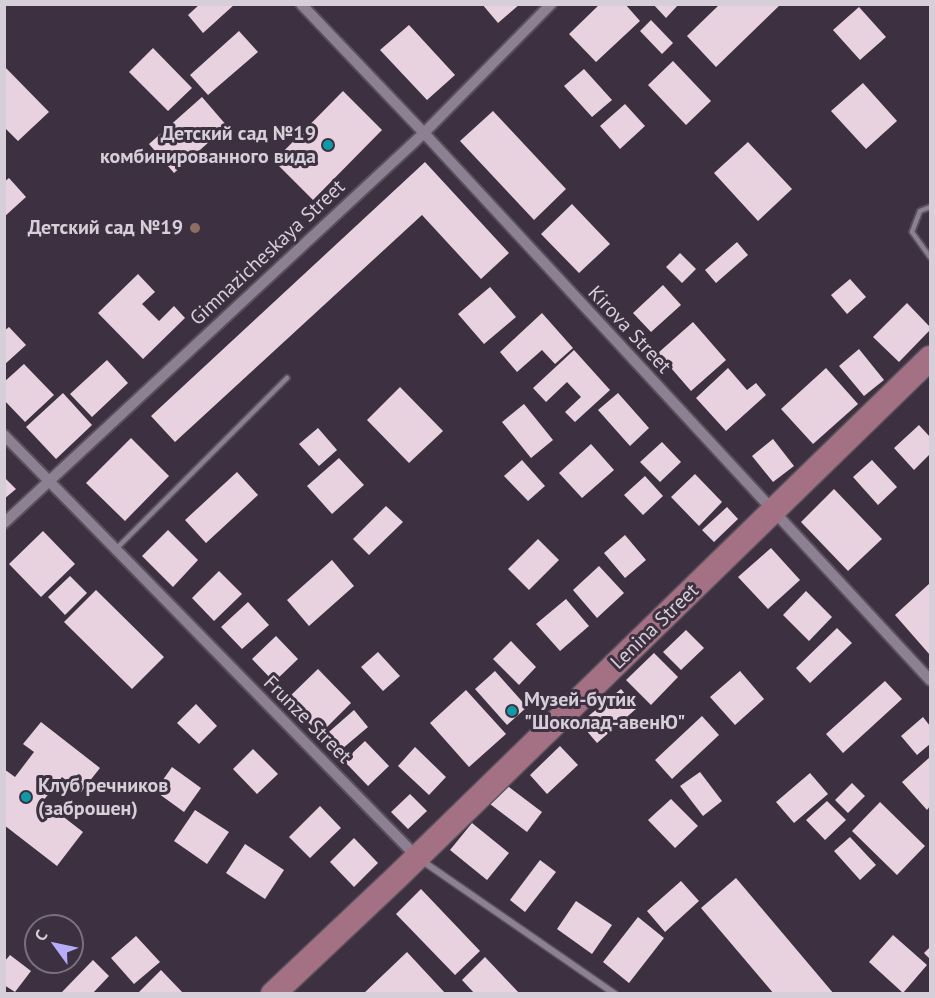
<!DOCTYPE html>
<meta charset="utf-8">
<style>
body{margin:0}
#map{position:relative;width:935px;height:998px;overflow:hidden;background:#3d3141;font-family:"PT Sans",sans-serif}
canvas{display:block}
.frame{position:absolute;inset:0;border:6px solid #d6cfd9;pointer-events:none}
.north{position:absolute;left:24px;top:914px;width:60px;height:60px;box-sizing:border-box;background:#3d3141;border:2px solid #7a707e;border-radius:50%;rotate:303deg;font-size:16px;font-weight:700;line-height:24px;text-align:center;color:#d6cfd9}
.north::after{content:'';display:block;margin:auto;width:21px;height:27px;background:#b6acf8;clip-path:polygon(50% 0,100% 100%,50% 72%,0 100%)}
</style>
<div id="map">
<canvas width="935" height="998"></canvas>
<div class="frame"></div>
<div class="north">С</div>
</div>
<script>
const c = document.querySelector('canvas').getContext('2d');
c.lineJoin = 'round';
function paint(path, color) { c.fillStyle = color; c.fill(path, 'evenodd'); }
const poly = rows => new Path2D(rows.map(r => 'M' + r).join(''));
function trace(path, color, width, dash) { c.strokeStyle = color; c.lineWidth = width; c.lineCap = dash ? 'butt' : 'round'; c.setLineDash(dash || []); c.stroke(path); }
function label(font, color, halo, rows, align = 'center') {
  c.font = font + ' "PT Sans",sans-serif'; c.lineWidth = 6; c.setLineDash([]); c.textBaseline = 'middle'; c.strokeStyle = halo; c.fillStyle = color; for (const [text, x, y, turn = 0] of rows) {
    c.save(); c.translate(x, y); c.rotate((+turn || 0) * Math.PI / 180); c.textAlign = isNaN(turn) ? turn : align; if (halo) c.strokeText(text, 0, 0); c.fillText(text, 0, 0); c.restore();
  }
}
const building = poly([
 [200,4,235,4,203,33,188,15],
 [482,4,520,4,498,23],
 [600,4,625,4,640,21,596,62,569,34],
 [653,4,679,4,666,18],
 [720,4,781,4,716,67,687,36],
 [859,7,886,37,860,60,833,30],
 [651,20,673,43,662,54,640,31],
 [409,25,455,75,427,100,380,50],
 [239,31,258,52,208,95,190,75],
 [153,48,192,88,168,111,129,72],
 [673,61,711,101,686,125,648,85],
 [4,66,49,112,18,141,4,127],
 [584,69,612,100,592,117,564,86],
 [863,83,897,121,866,149,831,111],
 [343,91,382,130,313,200,274,161],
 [202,97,227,126,174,173,149,144],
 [625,104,645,126,620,149,600,126],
 [493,111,566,189,534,220,460,141],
 [748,142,792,189,758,221,714,173],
 [425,162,509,253,481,279,422,215,175,442,151,416],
 [9,178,26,197,4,217,4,182],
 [572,204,610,244,579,273,541,234],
 [737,242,748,255,716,283,705,270],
 [680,253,696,269,682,283,666,267],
 [138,274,155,292,142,304,159,321,174,306,185,318,143,359,98,313],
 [850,279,866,297,847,314,831,295],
 [663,285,681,305,651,332,633,313],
 [490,287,516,317,484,344,458,314],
 [907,303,930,327,930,330,899,362,873,337],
 [542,313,573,348,555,364,542,350,517,372,500,352],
 [693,322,726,360,691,391,658,353],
 [9,327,26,345,4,365,4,331],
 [859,349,884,380,864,396,839,366],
 [574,350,610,390,575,422,565,412,581,397,567,382,546,402,533,388],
 [107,360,128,383,92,417,70,394],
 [24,364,54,395,25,422,4,400,4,382],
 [728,368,747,390,756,383,766,395,726,431,696,398],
 [826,368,858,404,813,444,781,409],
 [400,387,443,431,409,463,367,420],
 [63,393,92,425,56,459,26,427],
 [618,393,649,428,630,446,598,410],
 [524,404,553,440,531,458,502,422],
 [919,425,930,437,930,454,914,470,894,448],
 [318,428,337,450,319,466,299,444],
 [131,438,169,476,125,521,86,483],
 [773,439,794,466,773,482,752,456],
 [662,442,681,462,660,482,640,462],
 [591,444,614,470,582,498,559,473],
 [339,458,364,485,332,514,307,486],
 [522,460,545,486,528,501,504,476],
 [872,460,897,487,878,505,853,477],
 [237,472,258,495,206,543,185,520],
 [695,474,722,502,699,526,671,497],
 [645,476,663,496,643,515,624,495],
 [4,477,16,489,4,499],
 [834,489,882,539,848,571,801,522],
 [386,506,403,522,369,555,353,539],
 [727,507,738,519,714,542,702,530],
 [168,530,198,560,173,587,142,556],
 [43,531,75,564,41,597,9,564],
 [625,535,646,560,625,578,604,553],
 [538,539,559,560,529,590,508,569],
 [771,548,800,580,768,609,738,577],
 [332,560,354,586,309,626,287,600],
 [599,566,624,593,597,618,573,590],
 [219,571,242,594,214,621,192,598],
 [70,576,87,593,65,615,48,597],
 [930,583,930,655,895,615],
 [96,590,164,657,132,689,64,622],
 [806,591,832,617,809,641,783,615],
 [566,599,589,626,560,651,536,624],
 [248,602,269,625,242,649,221,627],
 [837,628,852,643,810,683,796,668],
 [686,630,704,648,681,670,663,652],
 [276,636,298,659,274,682,252,659],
 [511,641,536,667,519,685,493,659],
 [378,652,400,676,383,691,361,667],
 [654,653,678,677,651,705,626,680],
 [318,669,351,703,320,734,286,700],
 [495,671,527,707,507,725,475,689],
 [740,671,764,699,735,725,710,697],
 [885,681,902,699,843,753,826,734],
 [621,689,637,708,597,743,580,723],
 [466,690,506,734,469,767,430,723],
 [196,704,217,726,199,744,177,723],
 [354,710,368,727,336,754,322,738],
 [702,716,719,735,672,779,655,760],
 [923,717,930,726,930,744,917,755,901,736],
 [41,722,100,768,81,792,62,777,43,801,83,832,57,866,4,825,4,769,15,777,34,752,23,744],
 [365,741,389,766,368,786,344,761],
 [560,746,578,765,547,794,530,775],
 [415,747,446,777,429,795,398,766],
 [253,749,278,774,257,794,233,769],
 [930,757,930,806,927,810,902,782],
 [172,767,201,788,184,812,155,791],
 [700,772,722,801,703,816,680,786],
 [810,773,828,794,794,823,776,802],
 [852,783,865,796,848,813,835,800],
 [505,784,542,812,527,832,490,804],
 [410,794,427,811,408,829,391,812],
 [671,799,698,826,675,848,648,820],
 [827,801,846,820,825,840,806,820],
 [880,802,925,846,897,875,852,831],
 [320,806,341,828,310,858,289,837],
 [195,810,229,832,207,864,174,841],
 [472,823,509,853,487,880,450,850],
 [850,837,876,865,860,880,834,851],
 [354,838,378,863,354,887,330,862],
 [245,844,284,870,265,899,226,873],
 [540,860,556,872,525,912,510,900],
 [736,878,834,994,774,994,701,908],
 [681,881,699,901,665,932,647,911],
 [421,889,480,951,455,975,396,914],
 [576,901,612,925,592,954,557,929],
 [638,917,664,938,629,983,603,962],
 [893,935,927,965,903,993,869,962],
 [136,936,160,962,134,984,111,958],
 [930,947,930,959,924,953],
 [407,952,446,994,363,994],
 [10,955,31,971,15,992,4,985,4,962],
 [485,957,520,994,475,994,462,980],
 [93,960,109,976,92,994,64,994,62,992],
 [161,970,184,994,137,994]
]);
const service = poly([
 [930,207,920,211,912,232,930,257],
 [117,548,287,378]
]);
const minor = poly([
 [421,860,615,994]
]);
const tertiary = poly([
 [301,4,424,133,930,680],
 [4,435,416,856],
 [4,523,424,133,551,4]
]);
const secondary = poly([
 [273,994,397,877,930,358]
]);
const markers = [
 [328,145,6,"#0f9aa8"],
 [195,228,6,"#8d6e63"],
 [512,711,6,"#0f9aa8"],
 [26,797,6,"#0f9aa8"]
];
const poiNames = [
 ["Детский сад №19",316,134],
 ["комбинированного вида",316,157],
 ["Детский сад №19",183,228],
 ["Музей-бутик",524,700,"left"],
 ["\"Шоколад-авенЮ\"",524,723,"left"],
 ["Клуб речников",38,786,"left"],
 ["(заброшен)",38,809,"left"]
];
const streetNames = [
 ["Gimnazicheskaya Street",268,253,-43],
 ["Kirova Street",629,330,47],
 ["Lenina Street",655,627,-44],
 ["Frunze Street",307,720,45]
];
paint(building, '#e9d2e0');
trace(service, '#59505c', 8);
trace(minor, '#59505c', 9);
trace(tertiary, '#59505c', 14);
trace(secondary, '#59505c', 27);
trace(service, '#8d8092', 4.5);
trace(minor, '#8d8092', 6);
trace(tertiary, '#8d8092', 10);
trace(secondary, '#a37084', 24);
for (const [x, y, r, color] of markers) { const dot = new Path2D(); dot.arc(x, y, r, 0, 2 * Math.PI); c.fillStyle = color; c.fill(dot); trace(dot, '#3d3141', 2); }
label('bold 20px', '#d6cfd9', '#3d3141', poiNames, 'right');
label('20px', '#d6cfd9', '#3d3141', streetNames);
</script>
